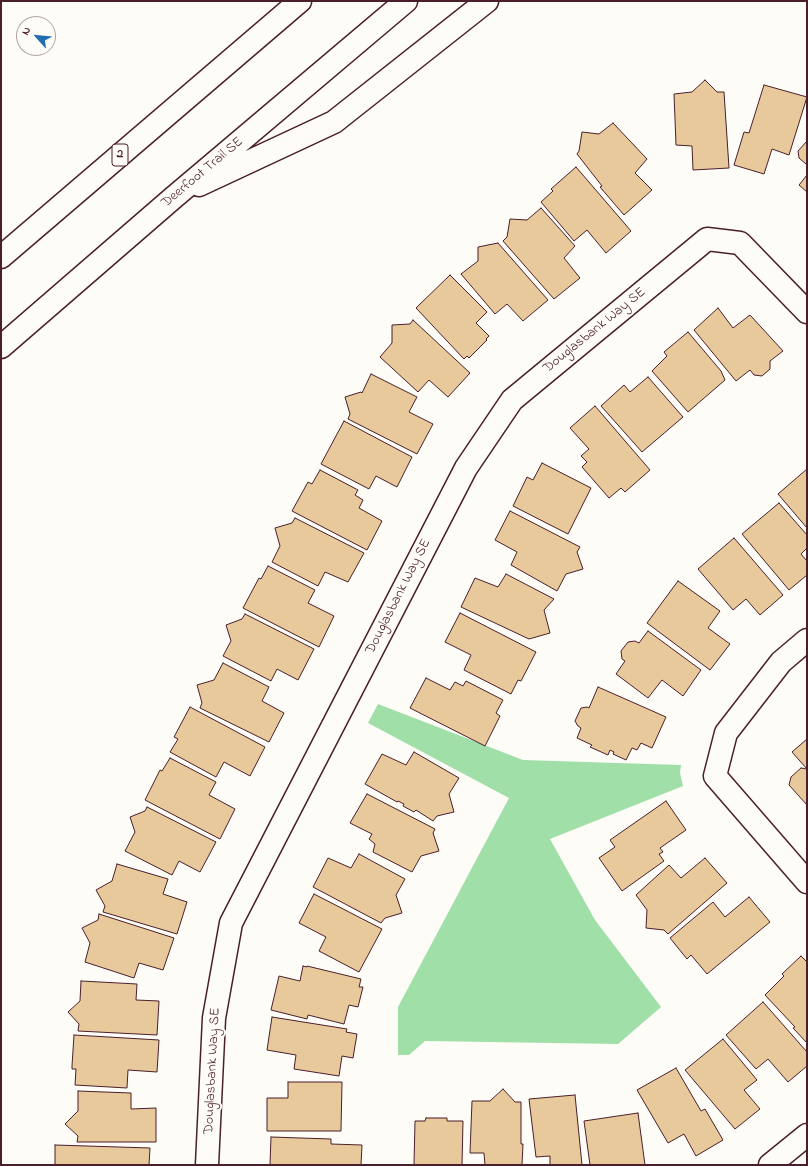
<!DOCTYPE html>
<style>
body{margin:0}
#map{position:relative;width:808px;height:1166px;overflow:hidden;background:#fdfcf7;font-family:"Indie Flower",sans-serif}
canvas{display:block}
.frame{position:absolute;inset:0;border:2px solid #4a1f2b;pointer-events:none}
.north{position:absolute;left:16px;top:16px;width:40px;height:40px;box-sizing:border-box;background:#fdfcf7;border:1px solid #b5a4a5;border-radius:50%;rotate:297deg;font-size:11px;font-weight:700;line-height:16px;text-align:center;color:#4a1f2b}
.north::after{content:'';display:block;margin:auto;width:14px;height:18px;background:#1f6fb2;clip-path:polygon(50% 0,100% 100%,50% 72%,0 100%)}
</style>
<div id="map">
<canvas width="808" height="1166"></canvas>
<div class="frame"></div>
<div class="north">N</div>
</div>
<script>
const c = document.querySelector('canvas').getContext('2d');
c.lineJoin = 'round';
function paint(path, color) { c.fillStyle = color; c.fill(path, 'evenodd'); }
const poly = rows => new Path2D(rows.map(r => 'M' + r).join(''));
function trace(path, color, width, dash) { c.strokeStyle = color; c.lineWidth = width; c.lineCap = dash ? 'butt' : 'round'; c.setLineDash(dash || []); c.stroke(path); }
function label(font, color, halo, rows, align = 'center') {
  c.font = font + ' "Indie Flower",sans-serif'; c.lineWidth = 4; c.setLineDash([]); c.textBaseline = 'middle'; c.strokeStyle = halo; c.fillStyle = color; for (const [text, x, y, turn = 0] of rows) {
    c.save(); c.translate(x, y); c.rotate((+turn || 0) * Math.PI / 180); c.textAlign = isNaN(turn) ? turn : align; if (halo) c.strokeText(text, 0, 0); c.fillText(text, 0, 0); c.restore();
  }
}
const green = poly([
 [378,704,523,760,681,765,680,773,683,786,550,839,595,920,661,1007,618,1044,425,1041,409,1055,398,1055,398,1007,509,798,368,723]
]);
const building = poly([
 [705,80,717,92,724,92,729,168,693,170,692,146,676,145,674,94,692,92,705,80],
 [764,85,807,97,789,155,772,149,764,174,734,165,744,132,749,133,764,85],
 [613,123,647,159,635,173,652,190,624,215,600,187,602,186,577,154,579,151,582,132,599,134,613,123],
 [807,141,807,164,806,164,799,158,798,151,807,141],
 [576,167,631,231,606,253,587,230,574,241,541,202,553,191,551,189,576,167],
 [807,175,807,192,799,185,807,175],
 [541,208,575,246,564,258,580,278,554,299,503,241,507,237,510,219,527,220,541,208],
 [498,243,548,300,523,321,507,304,495,314,461,274,478,261,478,247,498,243],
 [450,275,487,312,476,323,489,336,486,339,487,340,469,358,467,356,464,359,416,308,450,275],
 [718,308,733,328,750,315,783,351,770,361,770,369,762,376,754,375,750,370,736,381,694,330,718,308],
 [413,320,470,373,448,397,429,380,418,392,380,357,392,343,392,325,410,324,413,320],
 [688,332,721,371,725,380,688,412,652,371,667,356,664,352,688,332],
 [371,374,417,397,409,412,433,424,417,454,348,419,350,414,345,397,361,392,362,393,371,374],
 [648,377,683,417,642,452,601,406,624,385,630,392,648,377],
 [595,406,650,470,625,492,621,488,609,498,582,467,587,462,581,456,589,449,570,428,595,406],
 [344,421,412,457,397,487,376,476,369,489,321,464,344,421],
 [542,463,591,488,568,534,513,506,527,477,533,480,542,463],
 [807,469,807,528,778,494,807,469],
 [320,470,358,490,355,495,363,500,359,508,382,521,367,550,292,511,308,482,312,484,320,470],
 [779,503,807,535,807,548,801,554,807,561,807,575,789,590,742,534,779,503],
 [510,511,580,547,577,552,583,569,566,574,557,591,511,565,517,552,495,540,510,511],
 [295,518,364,553,348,582,325,572,318,586,272,562,280,546,275,528,292,523,295,518],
 [734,538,783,595,760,615,746,599,733,610,698,569,734,538],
 [268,566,315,590,308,603,334,616,319,647,243,608,259,578,261,579,268,566],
 [506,574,554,599,544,610,550,633,529,639,461,607,475,578,498,587,506,574],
 [678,581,720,611,708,628,730,644,710,670,647,623,678,581],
 [460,613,536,652,521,681,518,680,511,694,464,670,471,655,445,642,460,613],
 [245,614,314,649,298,680,277,669,271,681,223,656,231,641,226,625,242,619,245,614],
 [648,631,701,670,683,696,662,680,648,698,616,674,625,661,622,659,621,651,628,642,635,641,639,643,648,631],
 [223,663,269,687,262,701,284,713,269,742,200,708,202,703,197,685,214,680,223,663],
 [426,678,450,690,455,682,463,686,466,681,503,700,496,713,500,716,485,746,410,708,426,678],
 [598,687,666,717,652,748,641,743,637,750,632,748,626,760,613,754,614,752,610,750,608,755,590,747,592,745,577,738,581,728,578,726,575,721,581,708,587,707,589,708,598,687],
 [190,707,265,747,250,776,224,762,216,777,170,752,178,739,174,737,190,707],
 [807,739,807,769,792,752,807,739],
 [414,752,459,778,449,794,454,812,437,816,433,821,416,810,414,812,403,806,404,804,398,801,397,802,365,784,382,754,406,765,414,752],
 [170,758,216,782,209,795,235,809,220,839,145,800,160,770,162,771,170,758],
 [801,768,807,769,807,805,789,785,791,777,801,768],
 [367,794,435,829,433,833,439,851,421,856,412,872,373,852,375,844,369,839,372,834,350,823,367,794],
 [666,801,686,830,660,848,663,852,659,854,664,861,622,891,599,858,615,847,610,840,666,801],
 [147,807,216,842,200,872,179,861,172,875,125,851,135,832,130,817,145,811,147,807],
 [359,854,405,879,396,895,402,913,385,918,381,923,313,887,328,858,351,868,359,854],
 [705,858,727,883,668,934,664,930,646,928,647,910,636,895,669,865,681,878,705,858],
 [117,864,168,879,163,894,187,902,177,934,103,912,105,906,96,890,112,881,117,864],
 [314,894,382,929,359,972,319,951,326,937,299,923,314,894],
 [749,897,770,922,707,974,691,955,687,959,670,938,713,902,725,917,749,897],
 [99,914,174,938,163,970,139,963,134,978,85,962,90,943,82,928,98,920,99,914],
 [801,956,807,962,807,1043,793,1028,795,1027,765,995,784,976,782,974,801,956],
 [303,966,307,967,307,966,361,979,359,987,363,987,358,1007,349,1005,344,1024,308,1015,307,1019,271,1010,279,976,300,981,303,966],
 [81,981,137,984,136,1000,159,1001,157,1035,78,1031,79,1024,68,1012,80,1001,81,981],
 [763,1002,807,1052,807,1066,788,1082,768,1059,756,1069,726,1035,763,1002],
 [272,1017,347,1029,346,1032,357,1034,353,1058,342,1056,339,1076,294,1069,296,1055,267,1050,272,1017],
 [74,1035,159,1040,157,1072,128,1070,127,1088,75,1085,76,1069,72,1069,72,1066,74,1035],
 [723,1039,757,1080,744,1090,760,1109,735,1129,685,1070,723,1039],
 [676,1068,701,1111,705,1109,723,1140,696,1156,684,1134,668,1143,637,1090,676,1068],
 [288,1082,342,1082,341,1131,267,1131,267,1098,288,1098,288,1082],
 [503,1089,515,1102,521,1102,521,1144,523,1144,522,1165,485,1165,484,1153,470,1153,472,1101,490,1101,503,1089],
 [78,1091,131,1093,131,1109,156,1108,156,1142,77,1142,78,1136,65,1124,78,1111,78,1091],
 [575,1095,582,1165,550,1165,550,1156,536,1157,529,1099,575,1095],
 [638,1113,645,1165,590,1165,584,1121,638,1113],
 [426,1118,447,1118,447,1121,463,1121,462,1165,414,1165,415,1121,425,1121,426,1118],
 [271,1137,331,1139,331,1144,362,1145,361,1165,270,1165,271,1137],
 [55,1145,150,1148,149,1165,55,1165,55,1145]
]);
const minor = poly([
 [807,640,781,662,726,733,715,776,807,882],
 [207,1165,214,1018,231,923,466,468,512,400,707,239,740,243,807,312],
 [770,1165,807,1135]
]);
const highway = poly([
 [199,185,334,122,487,1],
 [1,257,300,1],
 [1,347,173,198,406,1]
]);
const shields = [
 [120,155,16]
];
const shieldNames = [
 ["2",120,155]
];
const streetNames = [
 ["Deerfoot Trail SE",203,173,-40],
 ["Douglasbank Way SE",595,331,-39],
 ["Douglasbank Way SE",399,597,-63],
 ["Douglasbank Way SE",213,1071,-87]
];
paint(green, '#a0dfa7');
paint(building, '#e8c99b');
trace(building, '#4a1f2b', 1);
trace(minor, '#4a1f2b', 25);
trace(highway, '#4a1f2b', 25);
trace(minor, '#fdfcf7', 22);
trace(highway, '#fdfcf7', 22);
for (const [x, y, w] of shields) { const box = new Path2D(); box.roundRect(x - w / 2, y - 11, w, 22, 3); c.fillStyle = '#fdfcf7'; c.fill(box); trace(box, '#4a1f2b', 1); }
label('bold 13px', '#4a1f2b', null, shieldNames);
label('14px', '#4a1f2b', '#fdfcf7', streetNames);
</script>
